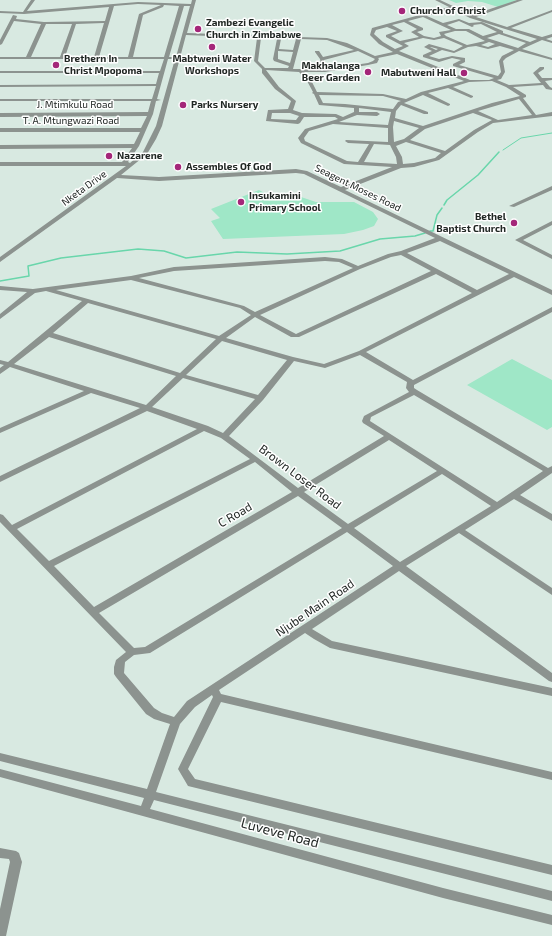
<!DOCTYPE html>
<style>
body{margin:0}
canvas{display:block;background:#d8e9e1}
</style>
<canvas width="552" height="936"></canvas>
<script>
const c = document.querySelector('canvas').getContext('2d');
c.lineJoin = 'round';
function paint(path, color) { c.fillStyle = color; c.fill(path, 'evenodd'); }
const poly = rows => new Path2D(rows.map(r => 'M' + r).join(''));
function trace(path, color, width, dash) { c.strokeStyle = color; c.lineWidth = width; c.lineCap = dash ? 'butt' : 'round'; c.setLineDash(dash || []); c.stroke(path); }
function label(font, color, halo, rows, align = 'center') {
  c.font = font + ' "Exo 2",sans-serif'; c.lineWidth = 3; c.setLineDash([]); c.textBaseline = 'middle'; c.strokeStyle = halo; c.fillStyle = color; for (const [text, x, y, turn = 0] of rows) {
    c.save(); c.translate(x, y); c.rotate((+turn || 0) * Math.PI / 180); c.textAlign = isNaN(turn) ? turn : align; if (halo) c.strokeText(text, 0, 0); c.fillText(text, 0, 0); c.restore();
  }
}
const green = poly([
 [449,0,517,0,498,7,482,2,468,1,456,3],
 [259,190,274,198,298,196,316,202,354,202,373,212,378,219,374,226,363,230,344,234,223,239,211,221,220,218,211,209],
 [512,359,552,380,552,427,547,430,467,385]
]);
const streamFar1 = poly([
 [503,150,521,138,552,133]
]);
const stream = poly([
 [444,205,447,200,478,175,499,152],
 [430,231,433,231,437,215,442,208],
 [0,281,29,276,28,266,61,258,138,249,164,251,186,258,237,252,287,254,340,251,380,239,415,236,425,233]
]);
const minor = poly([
 [31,0,35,0,27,11,138,2,191,4,192,0,196,0,187,33,327,38,347,43,375,56,393,52,379,44,370,35,372,28,449,7,435,0,440,0,472,15,517,0,523,0,476,17,507,27,552,10,552,12,511,28,542,37,552,34,552,37,546,39,552,41,552,43,542,40,522,49,552,58,552,60,519,51,506,58,503,61,505,72,501,79,497,80,509,85,541,83,533,73,540,67,544,67,544,69,538,73,542,78,552,78,552,80,545,81,550,87,552,88,552,90,546,89,543,85,513,87,526,95,526,97,523,98,536,115,552,112,552,116,493,123,478,132,439,160,414,167,401,168,345,190,552,290,552,295,514,277,366,352,413,380,552,307,552,312,414,385,414,388,417,390,548,468,552,466,552,473,520,495,552,514,552,521,514,499,465,530,552,588,552,595,459,533,406,566,552,673,552,682,549,681,399,571,312,629,332,641,552,688,552,696,330,648,314,639,305,633,219,690,221,694,552,772,552,780,221,702,188,769,195,779,552,865,552,875,188,786,178,769,213,697,212,695,195,707,180,724,156,792,552,891,552,901,154,800,150,809,443,888,552,915,552,925,443,898,0,777,0,769,141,806,144,798,0,761,0,753,147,789,170,724,154,719,146,714,116,677,114,674,114,667,116,660,126,652,0,522,0,514,3,515,12,525,197,429,147,411,0,482,0,476,140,408,91,393,0,433,0,428,84,391,10,367,0,374,0,368,4,365,0,364,0,360,8,362,82,301,46,291,35,293,0,319,0,314,27,292,0,290,0,286,33,289,131,276,174,267,325,257,342,259,358,266,388,254,401,251,435,238,304,174,296,173,159,181,117,178,0,262,0,257,126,166,0,166,0,162,122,162,132,148,0,149,0,145,134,144,140,132,0,132,0,128,141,128,147,116,0,117,0,113,148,112,151,101,0,101,0,99,152,99,156,86,0,87,0,85,156,84,159,73,0,73,0,71,160,71,164,59,0,59,0,57,26,57,41,24,14,21,2,44,0,45,0,40,13,15,17,16,16,19,44,22,105,21,109,7,24,14,0,13,0,11,23,12,31,0],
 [138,4,161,5,139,14,128,57,99,57,114,6,138,4],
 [164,5,179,6,164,57,133,57,143,15,163,7,164,5],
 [184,6,190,6,176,57,169,57,184,6],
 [452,9,470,18,537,39,530,42,503,33,503,31,482,22,469,23,459,19,443,23,427,16,452,9],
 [423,17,451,30,439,32,441,36,434,38,424,36,417,32,423,30,423,28,408,21,423,17],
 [459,21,472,27,474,26,473,25,481,24,497,32,483,36,469,29,456,29,447,25,459,21],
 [404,22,417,29,411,32,419,37,400,41,391,36,403,31,392,25,404,22],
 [104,23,94,57,65,57,76,24,104,23],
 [46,24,72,24,60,57,31,57,46,24],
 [387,27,397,31,386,35,386,37,403,46,395,49,383,42,374,34,376,30,387,27],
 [455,31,466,31,485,41,467,45,446,36,444,34,455,31],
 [499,34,526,43,518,48,487,38,499,34],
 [186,35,257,38,254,61,262,69,262,73,275,89,291,101,288,109,268,110,266,121,298,124,300,123,304,117,335,117,338,119,305,129,298,138,301,143,344,164,392,167,341,187,307,171,296,169,159,177,121,175,147,154,156,139,162,126,186,35],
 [261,38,277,39,273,59,274,61,289,66,288,68,265,68,258,61,261,38],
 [423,38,434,40,444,38,463,46,454,51,429,44,424,47,432,51,423,55,423,57,439,62,452,58,461,60,453,64,453,66,494,78,489,80,470,80,399,51,409,46,404,43,423,38],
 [281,39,296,39,293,50,279,49,281,39],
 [301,39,327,40,354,50,323,57,319,51,315,51,315,52,320,59,322,69,293,69,301,39],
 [489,42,495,44,488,47,481,45,489,42],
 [476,46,488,49,500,46,514,50,502,56,499,61,501,72,498,76,459,65,465,62,465,58,452,56,439,59,429,56,442,50,454,53,468,47,476,46],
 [430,47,431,47,438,49,436,50,430,47],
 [278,51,293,52,290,63,278,59,278,51],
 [358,51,375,59,373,61,368,63,327,69,324,60,358,51],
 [397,54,464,81,421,92,406,99,383,94,317,92,310,78,304,72,325,72,368,65,377,63,379,59,378,58,397,54],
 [168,59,175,59,156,126,143,152,130,163,128,162,139,146,153,114,156,101,161,100,157,99,168,59],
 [266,70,299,72,306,79,313,92,312,93,314,94,319,105,354,108,354,112,343,117,336,114,302,113,293,110,296,101,279,87,266,70],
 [492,81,506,87,520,96,492,103,423,126,395,118,396,111,401,105,424,114,428,114,428,112,404,103,423,95,448,106,450,105,450,104,428,93,448,88,471,98,473,97,473,96,453,87,469,82,492,81],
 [319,95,383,96,401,101,398,102,393,109,345,104,323,103,319,95],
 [519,99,532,115,498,120,478,111,519,99],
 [359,108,391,112,388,125,339,122,357,115,377,116,380,114,377,112,359,112,359,108],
 [272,113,290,113,299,116,296,120,271,119,272,113],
 [473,113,492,120,474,130,445,151,410,140,425,129,473,113],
 [394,121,419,128,404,139,394,142,393,127,394,121],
 [333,124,388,128,388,142,346,140,345,141,348,143,369,144,358,162,347,161,305,141,304,138,309,131,333,124],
 [406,142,441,153,435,158,414,163,403,164,402,157,396,146,406,142],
 [374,144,390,145,396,157,397,164,364,162,374,144],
 [440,241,509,274,477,290,407,253,440,241],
 [401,255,431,271,296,334,260,315,360,269,391,257,401,255],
 [325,261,339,262,353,268,255,312,244,306,139,278,174,271,325,261],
 [436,274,472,293,359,351,324,364,293,357,226,338,255,317,291,337,299,337,436,274],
 [131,280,240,308,251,315,219,336,56,290,131,280],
 [88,303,216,339,180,373,53,333,88,303],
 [49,337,176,376,146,405,14,364,49,337],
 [222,341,287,360,258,395,186,375,222,341],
 [360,355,407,382,406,388,409,392,364,416,362,421,363,423,384,436,298,488,229,436,263,400,294,361,325,368,360,355],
 [183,378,255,399,223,433,208,426,152,407,183,378],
 [414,395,543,471,497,502,370,421,371,417,414,395],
 [204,431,221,438,250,459,49,561,17,529,204,431],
 [389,440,437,471,348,524,304,492,389,440],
 [255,462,292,492,94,607,54,566,255,462],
 [442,474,491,506,400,562,354,528,442,474],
 [298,496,342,528,145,647,134,648,99,613,298,496],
 [347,532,393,566,187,701,174,717,162,713,154,708,124,673,125,662,134,655,150,653,347,532],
 [552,186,552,190,514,207,509,206,552,186],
 [552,221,552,225,523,240,552,255,552,259,515,240,552,221],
 [0,848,16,851,19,853,22,862,6,936,0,936,0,909,10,862,9,859,0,858,0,848]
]);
const markers = [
 [402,11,4,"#a42679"],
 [198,29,4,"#a42679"],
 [212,47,4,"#a42679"],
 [56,65,4,"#a42679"],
 [368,72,4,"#a42679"],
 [464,73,4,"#a42679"],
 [183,105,4,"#a42679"],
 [109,156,4,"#a42679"],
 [178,167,4,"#a42679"],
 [241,202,4,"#a42679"],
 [514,223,4,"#a42679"]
];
const farPoinames = [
 ["Church of Christ",410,11],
 ["Zambezi Evangelic",206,23],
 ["Church in Zimbabwe",206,35],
 ["Brethern In",64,59],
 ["Christ Mpopoma",64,71],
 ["Mabtweni Water",212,59,"center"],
 ["Workshops",212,71,"center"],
 ["Makhalanga",360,66,"right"],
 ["Beer Garden",360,78,"right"],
 ["Mabutweni Hall",456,73,"right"],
 ["Parks Nursery",191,105],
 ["Nazarene",117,156],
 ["Assembles Of God",186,167],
 ["Insukamini",249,196],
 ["Primary School",249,208],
 ["Bethel",506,217,"right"],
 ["Baptist Church",506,229,"right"]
];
const farStreetnames = [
 ["J. Mtimkulu Road",75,105],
 ["T. A. Mtungwazi Road",71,121],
 ["Nketa Drive",84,188,-36],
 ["Seagent Moses Road",358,188,26]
];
const streetNames = [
 ["Brown Loser Road",300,477,37],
 ["C Road",235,515,-30],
 ["Njube Main Road",315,608,-34]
];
const nearStreetnames = [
 ["Luveve Road",280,833,15]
];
paint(green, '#9fe7c7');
trace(streamFar1, '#69d6ab', 1);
trace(stream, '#69d6ab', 1.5);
paint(minor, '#8c938f');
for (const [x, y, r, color] of markers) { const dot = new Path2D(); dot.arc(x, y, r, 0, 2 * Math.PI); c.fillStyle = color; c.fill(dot); trace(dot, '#fff', 1.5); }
label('bold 10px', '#212724', '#fff', farPoinames, 'left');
label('10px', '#212724', '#fff', farStreetnames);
label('12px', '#212724', '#fff', streetNames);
label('14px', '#212724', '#fff', nearStreetnames);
</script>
